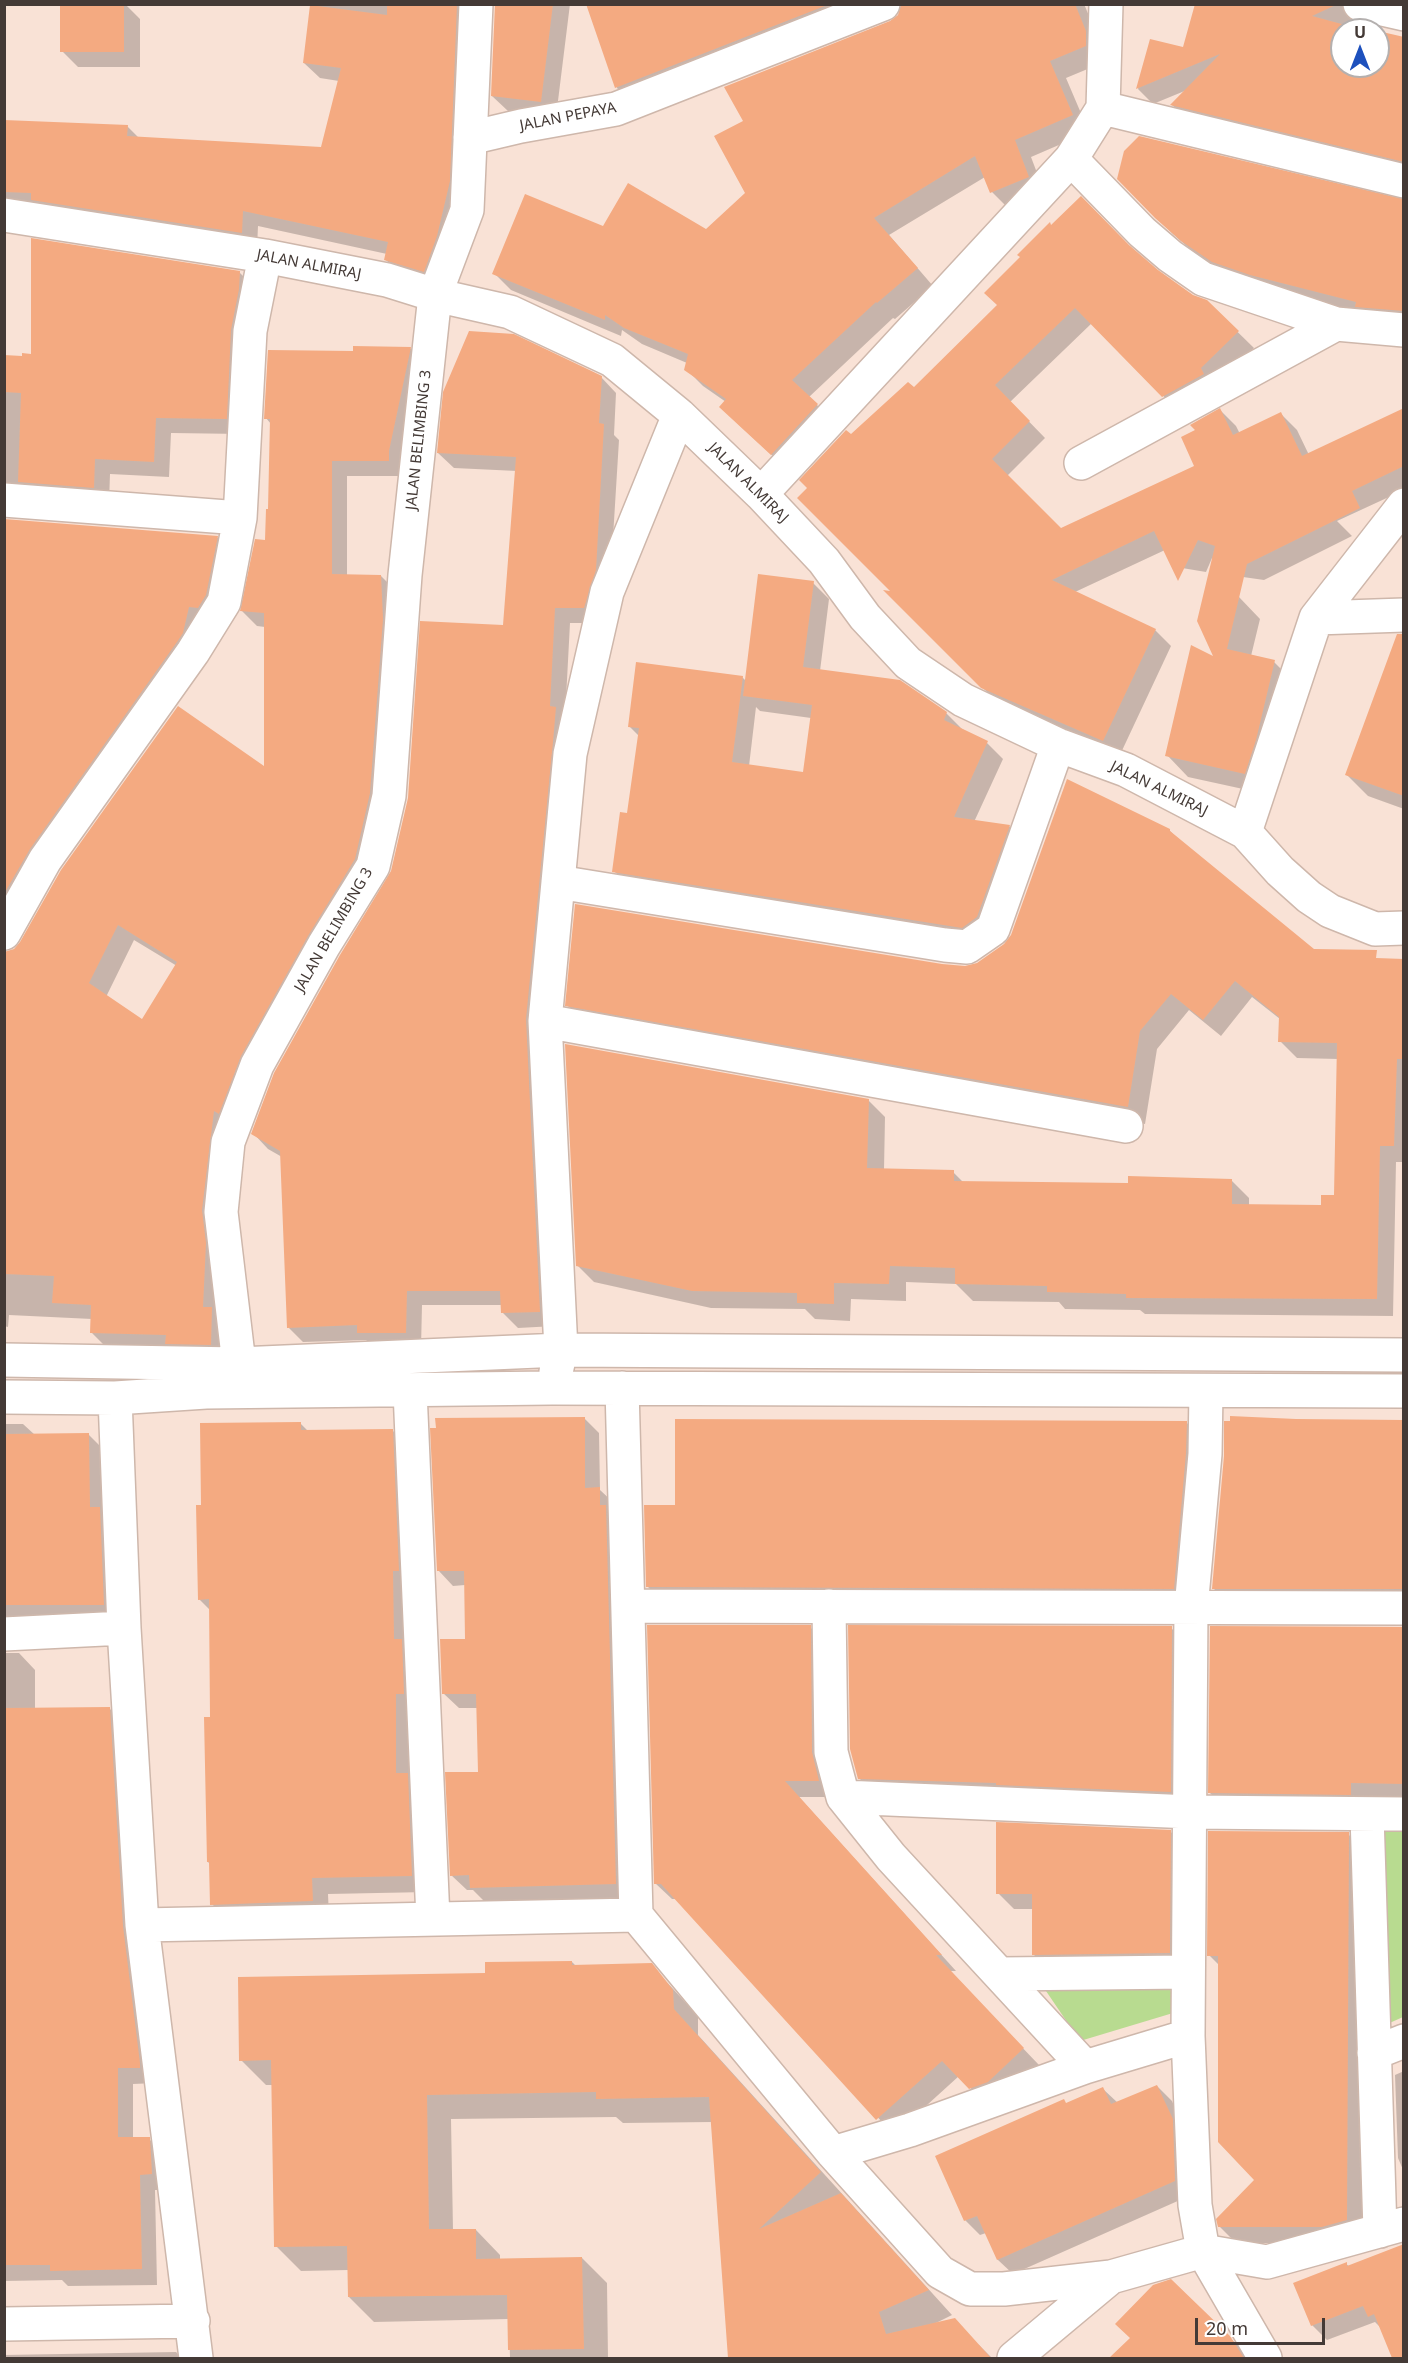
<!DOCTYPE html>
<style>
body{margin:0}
#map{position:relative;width:1408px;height:2363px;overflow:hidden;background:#f9e2d6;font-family:"Noto Sans",sans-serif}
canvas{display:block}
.frame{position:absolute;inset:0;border:6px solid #443a36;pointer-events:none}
.north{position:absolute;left:1330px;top:18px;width:60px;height:60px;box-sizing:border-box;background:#fff;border:2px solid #b4b0af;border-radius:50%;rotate:0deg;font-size:16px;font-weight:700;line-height:24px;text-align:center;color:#443a36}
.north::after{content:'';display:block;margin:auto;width:21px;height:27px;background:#1d50bd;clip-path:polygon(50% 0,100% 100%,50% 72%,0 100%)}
.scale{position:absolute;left:1195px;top:2318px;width:130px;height:27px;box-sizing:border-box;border:3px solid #443a36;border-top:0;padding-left:8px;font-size:18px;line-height:21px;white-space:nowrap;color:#443a36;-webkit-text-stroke:4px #fff;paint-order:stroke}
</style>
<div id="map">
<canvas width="1408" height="2363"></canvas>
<div class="frame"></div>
<div class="north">U</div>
<div class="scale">20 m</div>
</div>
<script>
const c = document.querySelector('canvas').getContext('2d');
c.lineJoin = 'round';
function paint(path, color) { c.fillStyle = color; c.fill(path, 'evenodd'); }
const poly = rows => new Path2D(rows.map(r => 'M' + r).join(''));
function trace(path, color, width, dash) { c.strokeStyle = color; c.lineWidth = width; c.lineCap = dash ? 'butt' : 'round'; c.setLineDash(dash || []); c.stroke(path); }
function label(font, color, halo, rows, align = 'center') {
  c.font = font + ' "Noto Sans",sans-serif'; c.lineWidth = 4.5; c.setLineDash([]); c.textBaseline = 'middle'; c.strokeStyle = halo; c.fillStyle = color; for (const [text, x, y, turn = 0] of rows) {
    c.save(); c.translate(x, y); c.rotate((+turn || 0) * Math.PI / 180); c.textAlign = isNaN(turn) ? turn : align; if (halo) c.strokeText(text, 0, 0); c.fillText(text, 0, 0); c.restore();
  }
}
const green = poly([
 [1374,1825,1403,1825,1403,2017,1385,2025],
 [1170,1983,1173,2013,1080,2041,1046,1991]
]);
const shadow = poly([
 [62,4,125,4,140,19,140,67,78,67,62,51],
 [312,4,481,4,465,197,439,287,402,276,386,260,387,254,258,226,257,248,4,207,4,122,127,126,139,138,322,148,339,81,320,78,304,63],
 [496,4,570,4,556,117,508,111,492,96],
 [588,4,889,4,633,105,617,88],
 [967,4,1084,4,1103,49,1102,63,1066,78,1089,132,1031,157,1045,194,1009,209,992,192,985,177,889,235,933,286,895,319,893,318,809,397,834,422,789,471,738,424,726,402,703,386,686,369,687,363,642,344,622,330,621,336,511,290,494,273,604,228,706,231,746,194,745,122,899,16],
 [1197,4,1366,4,1357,16,1358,24,1369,30,1342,30,1342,66,1378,66,1378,32,1404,39,1404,173,1188,120,1172,105,1187,90,1153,104,1138,89,1151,40,1184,49],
 [1118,179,1404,201,1404,325,1385,323,1229,278,1199,257,1173,234],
 [1052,227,1130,249,1157,271,1192,296,1207,302,1254,348,1216,385,1180,413,1092,323,1010,402,1045,438,1007,476,1061,530,1196,467,1197,431,1220,410,1236,426,1240,434,1281,414,1297,430,1309,455,1404,410,1404,490,1337,521,1352,536,1264,580,1229,575,1212,558,1206,572,1182,568,1165,550,1075,592,1155,630,1171,646,1119,757,999,704,887,592,894,593,851,436,914,390,999,305],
 [239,272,255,288,242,434,171,433,169,477,110,474,109,503,4,505,4,357,24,358,33,355],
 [410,348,426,364,404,476,347,476,347,576,381,576,397,592,386,810,234,1128,226,1360,107,1348,92,1333,92,1319,9,1315,8,1327,4,1326,4,953,14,951,265,768,265,627,257,626,242,611,267,541,270,511,271,424,266,418,355,352],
 [134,940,177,966,142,1022,106,997],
 [601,377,616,393,614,435,619,440,610,586,599,623,570,623,565,718,568,758,555,1326,518,1328,502,1312,502,1305,422,1305,421,1348,374,1347,366,1340,303,1342,288,1327,282,1157,268,1149,253,1133,393,871,505,627,517,471,454,468,438,453],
 [4,520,217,537,232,553,221,611,4,937],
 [813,583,829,599,820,671,946,713,962,729,987,743,1003,759,974,822,1009,826,1025,842,978,943,630,887,614,871,628,815,639,736,629,726,742,677,746,681],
 [756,707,760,711,811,718,804,774,749,766],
 [1239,597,1260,619,1251,656,1274,662,1295,683,1266,794,1188,777,1167,755,1216,659],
 [1404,657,1404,809,1368,796,1347,775],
 [1169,830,1183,844,1327,962,1404,963,1404,1162,1396,1162,1393,1316,1145,1314,1140,1310,1065,1309,1059,1302,973,1301,956,1284,906,1282,906,1301,851,1299,850,1321,815,1319,805,1309,711,1308,594,1282,577,1265,868,1100,885,1117,884,1170,953,1172,964,1183,1129,1184,1232,1181,1249,1198,1249,1206,1322,1207,1336,1197,1338,1059,1297,1058,1280,1041,1280,1019,1252,997,1221,1036,1189,1010,1157,1049,1145,1124,584,1022,567,1005,942,965,965,967,978,964],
 [584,1418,599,1433,600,1490,615,1504,631,1899,486,1903,473,1890,467,1890,451,1875,479,1773,478,1708,459,1708,443,1693,467,1641,465,1585,453,1586,438,1570],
 [1186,1422,1202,1439,1190,1604,664,1603,648,1587,676,1506],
 [1404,1422,1404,1605,1230,1605,1213,1588],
 [300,1423,309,1432,392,1430,409,1447,428,1892,328,1894,329,1917,228,1921,212,1904,211,1865,208,1862,212,1718,210,1610,199,1599,202,1506],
 [4,1424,23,1424,35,1435,89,1435,105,1451,120,1620,4,1640],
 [810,1627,826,1643,835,1797,799,1797,956,1971,949,1971,1039,2065,1004,2098,986,2104,959,2076,894,2135,677,1899,672,1899,655,1883],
 [1171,1628,1188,1644,1187,1808,875,1795,859,1778],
 [1404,1628,1404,1800,1227,1810,1210,1793],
 [4,1653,19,1653,35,1670,35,1709,109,1708,126,1725,156,2083,133,2084,133,2139,149,2139,165,2155,167,2190,155,2190,157,2285,68,2286,62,2280,4,2281],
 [1170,1831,1186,1848,1185,1969,1050,1971,1033,1954,1033,1909,1014,1909,998,1893],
 [1348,1834,1364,1850,1362,2236,1339,2243,1236,2243,1219,2226,1256,2180,1220,1966,1209,1955],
 [572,1962,576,1966,651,1965,698,2016,698,2035,952,2315,936,2323,979,2345,992,2358,729,2358,713,2122,623,2123,616,2117,451,2119,453,2230,476,2230,500,2255,500,2260,582,2258,607,2283,608,2358,510,2358,509,2319,374,2322,349,2297,349,2270,301,2271,276,2246,273,2085,266,2085,241,2060,487,1974],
 [1404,2071,1404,2172,1398,2158,1395,2075],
 [1157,2086,1172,2101,1187,2135,1189,2196,1013,2274,998,2260,986,2233,980,2235,965,2220,937,2156,1103,2089,1118,2103],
 [1404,2246,1404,2358,1393,2358,1381,2328,1375,2322,1327,2340,1312,2325,1346,2264,1349,2266],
 [1229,2337,1251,2358,1111,2358,1131,2338],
 [176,2352,182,2358,4,2358,4,2355]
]);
const building = poly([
 [60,4,124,4,124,52,60,52],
 [387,4,457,4,450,181,437,236,424,272,384,260,388,242,243,211,242,233,31,200,31,193,4,192,4,120,128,125,127,136,321,147,341,68,303,63,310,5,387,15],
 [495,4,553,4,541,102,491,96],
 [586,4,830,4,615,88],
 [901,4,1075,4,1086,31,1086,46,1050,61,1073,115,1015,140,1029,177,990,193,975,156,874,218,918,268,877,303,876,302,792,380,818,404,771,455,719,407,726,399,684,370,688,354,624,328,605,315,605,320,492,274,525,194,603,226,628,183,706,229,745,193,714,136,743,121,724,87,890,21,898,15],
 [1195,4,1338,4,1312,16,1360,29,1360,26,1375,30,1342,30,1342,66,1378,66,1378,31,1404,37,1404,162,1170,105,1220,54,1136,89,1150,39,1183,47],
 [1139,136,1404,199,1404,311,1355,307,1356,302,1250,275,1212,262,1181,241,1155,218,1117,179,1124,151],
 [1081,196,1129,245,1158,270,1193,295,1207,300,1239,331,1201,368,1204,374,1162,397,1075,308,995,385,1030,421,992,459,1061,528,1194,466,1181,437,1195,430,1190,425,1220,408,1233,435,1281,412,1302,456,1404,408,1404,466,1352,491,1360,508,1247,564,1227,649,1275,660,1256,740,1245,774,1165,756,1191,645,1213,656,1197,621,1215,546,1198,540,1178,581,1154,531,1052,580,1156,629,1103,741,981,688,883,590,890,591,797,498,807,488,799,480,846,430,851,434,908,382,914,387,997,305,984,293,1020,257,1017,255,1050,222,1051,225],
 [31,238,240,271,239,289,231,330,227,419,156,418,154,462,95,459,94,488,18,482,21,393,4,392,4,355,22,356,22,353,31,354],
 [469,331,514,334,602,376,599,423,604,424,596,570,584,608,555,608,550,706,556,707,553,742,526,1019,540,1312,501,1313,500,1291,407,1291,406,1333,357,1333,357,1325,287,1328,280,1151,251,1134,274,1073,340,955,391,871,408,798,420,621,503,625,516,457,437,453,443,392],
 [353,346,411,347,389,451,389,461,332,461,332,574,381,575,383,619,370,793,355,859,308,936,241,1056,219,1114,214,1111,202,1210,206,1243,203,1307,212,1307,211,1345,165,1344,166,1335,90,1333,91,1305,52,1303,54,1276,4,1274,4,952,14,949,20,942,61,870,178,706,264,766,264,613,240,611,255,539,265,540,266,509,268,509,270,419,264,419,268,350,353,351],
 [118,925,177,962,142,1019,89,983],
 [4,519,218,536,206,595,198,608,189,607,183,633,177,642,30,849,4,894],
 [758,574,814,581,803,667,900,680,947,712,944,720,988,741,954,817,1010,825,977,917,962,928,612,872,620,812,627,813,639,728,628,727,636,662,743,676,732,762,803,772,812,705,743,696],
 [1397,634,1404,634,1404,796,1345,775],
 [1067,779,1170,829,1170,831,1314,949,1377,950,1376,958,1404,959,1404,1059,1397,1059,1394,1146,1380,1146,1377,1299,1126,1298,1126,1294,1047,1292,1047,1286,955,1284,955,1268,890,1266,889,1284,834,1283,834,1304,797,1303,797,1293,692,1291,576,1266,565,1044,869,1099,867,1168,954,1170,954,1181,1128,1183,1128,1176,1232,1179,1232,1204,1321,1205,1321,1195,1334,1195,1337,1043,1278,1042,1279,1017,1235,981,1203,1020,1171,994,1140,1031,1128,1107,565,1006,575,904,942,964,965,966,977,963,1004,944,1011,935],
 [1230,1416,1296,1419,1404,1420,1404,1589,1212,1589,1224,1456,1224,1421,1230,1421],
 [585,1417,585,1488,600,1487,600,1505,606,1505,616,1884,470,1888,469,1875,450,1876,445,1772,478,1772,476,1694,442,1694,440,1639,465,1639,464,1571,437,1571,430,1428,436,1428,435,1418],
 [675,1419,1187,1421,1186,1453,1174,1589,646,1587,644,1505,675,1505],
 [301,1422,301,1430,393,1429,399,1571,393,1571,394,1639,402,1639,404,1694,396,1694,396,1773,408,1773,412,1876,312,1878,313,1901,210,1905,209,1862,207,1862,204,1717,210,1717,209,1599,198,1600,196,1505,201,1505,200,1423],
 [89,1433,90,1507,100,1507,104,1605,4,1605,4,1434],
 [647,1625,811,1625,812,1752,819,1781,785,1781,942,1955,936,1955,1024,2048,988,2082,969,2089,942,2061,876,2120,661,1884,654,1884],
 [848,1625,1172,1626,1171,1792,996,1785,996,1783,858,1779,850,1749],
 [1210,1626,1404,1627,1404,1784,1351,1783,1351,1795,1208,1793],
 [110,1707,123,1926,140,2063,140,2068,118,2068,118,2137,150,2137,152,2174,140,2175,142,2269,50,2271,50,2265,4,2265,4,1708],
 [996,1822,1171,1830,1170,1953,1032,1955,1032,1894,996,1894],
 [1208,1831,1349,1832,1347,2220,1322,2227,1218,2227,1216,2219,1254,2180,1218,2142,1218,1956,1207,1956],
 [572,1961,572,1965,652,1963,673,1990,674,2009,821,2172,759,2229,841,2193,929,2290,879,2312,886,2334,955,2318,991,2358,728,2358,709,2097,596,2099,596,2092,427,2095,429,2229,476,2229,476,2259,582,2257,584,2349,508,2350,507,2295,348,2297,347,2246,274,2247,271,2060,239,2061,238,1977,485,1973,485,1962],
 [1157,2085,1173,2119,1175,2181,997,2260,977,2216,964,2221,935,2156,1064,2099,1066,2103,1103,2087,1111,2104],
 [1404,2244,1404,2358,1392,2358,1374,2314,1368,2317,1363,2306,1311,2326,1293,2283,1347,2262,1347,2266],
 [1171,2279,1230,2336,1244,2358,1109,2358,1130,2338,1115,2324,1153,2285]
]);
const minor = poly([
 [1360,4,1404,14],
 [1103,108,1404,181],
 [470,138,521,126,616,109,883,4],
 [1071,159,1142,232,1170,256,1203,279,1336,324,1404,330],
 [4,215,265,256,387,280,435,295,510,312,612,360,679,415,761,494,824,561,865,617,908,663,963,700,1058,745,1126,770,1245,832,1280,871,1309,897,1330,911,1375,929,1404,928],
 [1081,463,1336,324],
 [761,494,1071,159,1103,108,1106,4],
 [4,500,240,518],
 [1316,618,1404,615],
 [1245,832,1316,618,1404,505],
 [558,882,945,945,967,947,993,929,1058,745],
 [4,933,45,860,193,652,224,602,240,518,250,331,265,256],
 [545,1021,1126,1126],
 [4,1360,239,1364,561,1350,1404,1355],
 [556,1372,561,1350,545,1021,570,754,607,592,679,415],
 [622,1388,636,1915,833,2153,940,2272,970,2289,1004,2289,1111,2277,1203,2251,1267,2262,1404,2224],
 [410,1391,433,1919],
 [1206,1391,1205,1454,1191,1608,1188,2036,1195,2205,1203,2251,1265,2358],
 [206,1392,239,1364,221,1212,228,1142,257,1065,324,945,373,866,389,796,405,575,435,295,467,210,476,4],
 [4,1397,115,1398,206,1392,552,1388,1404,1391],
 [115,1398,124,1628,142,1925,196,2358],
 [629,1606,1404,1608],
 [829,1606,831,1752,843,1797,891,1857,1085,2067],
 [4,1634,124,1628],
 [843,1797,1191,1812,1404,1814],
 [1367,1815,1380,2231],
 [142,1925,636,1915],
 [1001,1974,1188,1972],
 [1374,2053,1404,2041],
 [833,2153,910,2130,1085,2067,1188,2036],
 [4,2324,193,2321],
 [1014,2358,1111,2277]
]);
const streetNames = [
 ["JALAN PEPAYA",568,117,-11],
 ["JALAN ALMIRAJ",309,265,11],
 ["JALAN BELIMBING 3",419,440,-84],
 ["JALAN ALMIRAJ",748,483,45],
 ["JALAN ALMIRAJ",1159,789,26],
 ["JALAN BELIMBING 3",334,930,-60]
];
paint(green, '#b8db90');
paint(shadow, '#0003');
paint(building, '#f4aa81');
trace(minor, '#ceb7ab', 36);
trace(minor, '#fff', 33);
label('15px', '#443a36', '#fff', streetNames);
</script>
